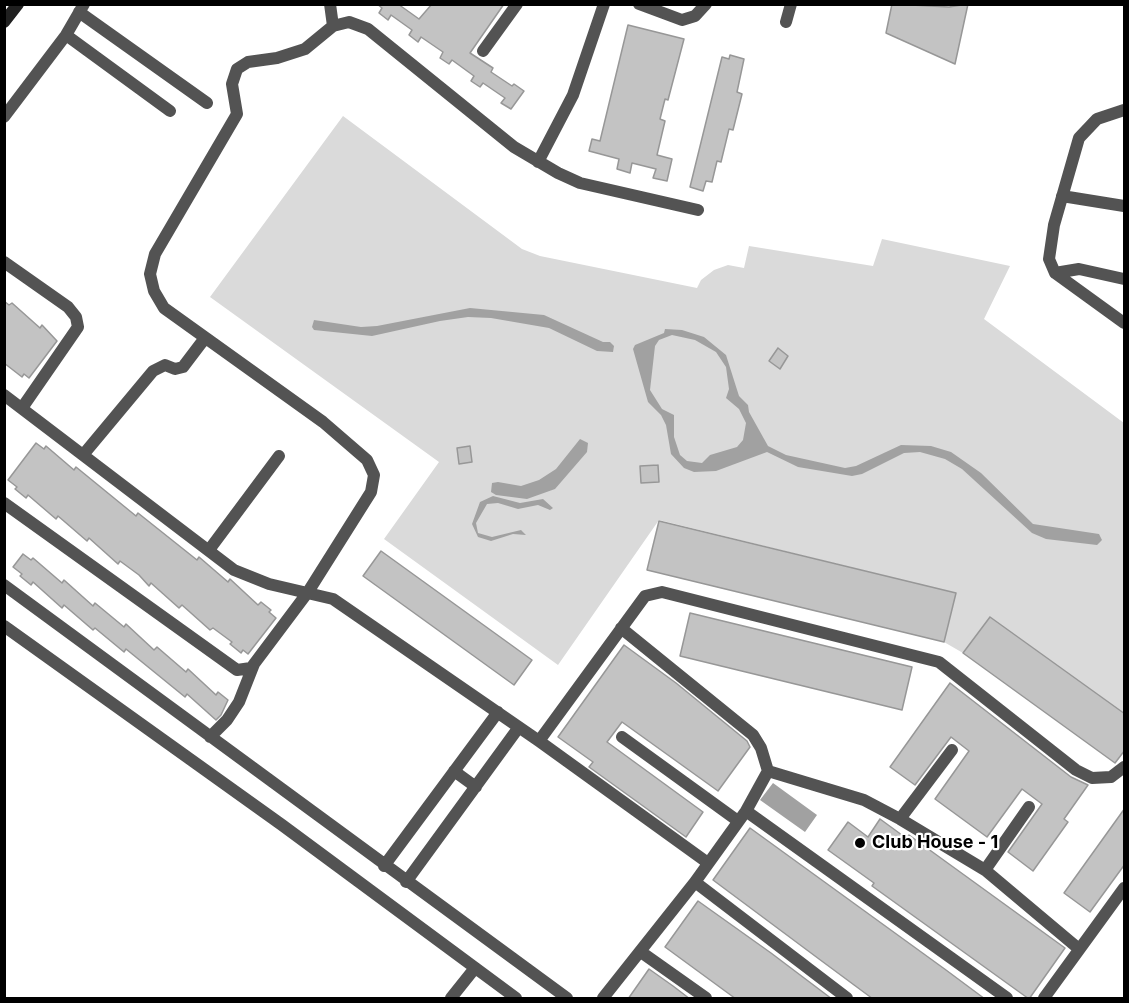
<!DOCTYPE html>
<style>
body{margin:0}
#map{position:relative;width:1129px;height:1003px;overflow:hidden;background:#fff;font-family:Inter,sans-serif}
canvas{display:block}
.frame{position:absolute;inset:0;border:6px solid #000;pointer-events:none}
</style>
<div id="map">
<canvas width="1129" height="1003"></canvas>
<div class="frame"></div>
</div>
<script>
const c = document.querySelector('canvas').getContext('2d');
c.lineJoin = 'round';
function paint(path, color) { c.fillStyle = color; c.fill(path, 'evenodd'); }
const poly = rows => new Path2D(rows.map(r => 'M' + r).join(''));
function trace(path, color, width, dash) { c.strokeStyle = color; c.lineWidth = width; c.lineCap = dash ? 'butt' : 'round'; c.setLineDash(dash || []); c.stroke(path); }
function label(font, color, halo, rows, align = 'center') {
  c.font = font + ' Inter,sans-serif'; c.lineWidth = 4.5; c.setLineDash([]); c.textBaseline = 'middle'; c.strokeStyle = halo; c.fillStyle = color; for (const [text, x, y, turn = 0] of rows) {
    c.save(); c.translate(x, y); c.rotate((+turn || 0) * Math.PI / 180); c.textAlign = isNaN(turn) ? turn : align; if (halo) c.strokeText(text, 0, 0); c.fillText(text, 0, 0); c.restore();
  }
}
const green = poly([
 [343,116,522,249,540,256,697,288,701,280,714,270,728,265,744,268,749,246,873,266,882,239,1010,266,984,319,1124,423,1124,714,990,617,963,653,944,642,955,593,659,520,558,665,384,539,439,462,210,297]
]);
const water = poly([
 [470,308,544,315,603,342,610,342,614,346,613,352,597,351,549,328,491,318,468,317,440,321,372,336,314,330,312,327,314,320,361,327,377,326],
 [665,329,682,330,704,337,726,355,739,396,748,405,749,412,768,446,786,455,845,468,856,466,901,445,931,446,951,452,981,473,1033,524,1099,534,1102,540,1097,545,1046,539,1032,533,962,469,945,459,920,452,904,453,862,474,852,476,798,467,767,452,716,471,694,472,684,468,671,454,666,425,661,415,648,402,633,349,635,345,664,333],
 [672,335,695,340,716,352,726,367,729,389,726,398,739,409,746,423,743,440,737,447,710,455,702,463,687,461,680,455,674,437,674,415,662,409,650,390,655,346,659,340],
 [580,439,588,443,587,452,555,489,527,499,496,495,491,492,492,483,498,482,521,486,539,480,556,469],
 [493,496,520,503,543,499,553,508,550,510,538,505,518,509,498,503,487,504,476,523,478,533,492,537,521,530,526,535,513,534,491,541,478,537,472,524,480,502],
 [773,783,817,815,805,832,760,800]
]);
const building = poly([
 [377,4,398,4,419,19,432,4,504,4,470,53,493,68,491,72,512,86,514,84,524,91,511,109,501,103,505,98,483,83,480,87,471,81,474,76,452,60,449,64,440,58,443,52,421,37,418,42,409,35,412,30,391,15,388,20,379,13,382,8,377,4],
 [892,4,949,7,968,4,955,64,886,33,892,4],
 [628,25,684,39,668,100,665,99,660,119,665,121,657,155,672,159,667,181,653,178,656,169,632,163,630,173,617,169,619,159,589,151,592,139,600,141,628,25],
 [730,55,744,59,737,92,742,94,733,130,729,129,721,162,717,161,712,182,706,181,703,191,690,187,722,57,729,59,730,55],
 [4,301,9,305,12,303,40,328,42,325,57,341,29,378,24,374,22,377,4,363,4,301],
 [778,348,788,356,780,369,769,361,778,348],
 [36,443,44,449,46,446,74,470,76,467,136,516,138,513,197,560,199,557,228,582,230,579,258,605,261,602,271,610,269,612,276,618,248,654,243,650,241,653,230,644,232,642,213,628,210,630,182,605,179,608,151,583,149,586,139,575,120,561,118,564,89,538,87,541,58,516,56,519,28,495,26,498,15,489,17,487,8,480,36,443],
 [470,446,472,462,459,464,457,448,470,446],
 [658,465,659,482,641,483,640,466,658,465],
 [659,521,956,593,944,642,647,570,659,521],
 [381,551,532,660,514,685,363,576,381,551],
 [23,554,31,560,33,558,62,583,64,580,93,606,95,603,124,627,126,624,154,650,157,647,186,672,188,669,216,695,218,692,228,700,221,715,216,720,187,694,185,697,126,649,124,652,95,628,93,630,64,605,62,608,33,582,31,585,20,576,22,574,13,567,23,554],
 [690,613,912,667,902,710,680,656,690,613],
 [990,617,1125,714,1125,750,1115,763,963,653,990,617],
 [624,645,676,683,747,741,750,747,718,791,622,722,607,742,703,812,686,837,589,767,593,762,558,737,624,645],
 [950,683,1071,777,1088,785,1064,819,1068,822,1033,871,1008,852,1042,804,1022,789,987,837,935,799,969,751,951,737,915,785,890,767,950,683],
 [1125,808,1125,864,1090,912,1064,893,1125,808],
 [880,819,906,838,909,835,1065,948,1029,999,872,886,874,883,828,850,848,822,868,837,880,819],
 [750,828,946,970,985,999,873,999,819,959,713,880,750,828],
 [698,901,771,953,832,999,736,999,665,947,698,901],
 [649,969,673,986,690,999,628,999,649,969]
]);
const street = poly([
 [330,4,333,26],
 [639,4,682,20,695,16,706,4],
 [79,12,207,103],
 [786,22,791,4],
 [66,35,170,111],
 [483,51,517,4],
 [1124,110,1097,119,1079,138,1054,225,1049,259,1055,273,1124,323],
 [4,117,66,35,84,4],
 [538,162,573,95,604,4],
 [1062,196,1124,206],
 [4,262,68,307,76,317,78,327,22,408],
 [1055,273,1079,269,1124,279],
 [4,395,234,570,269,584,333,599,539,741,708,863],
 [83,455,153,371,165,365,175,369,183,367,205,338],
 [4,503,237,670,251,668,308,592,371,492,374,475,367,460,323,422,164,308,154,291,150,274,155,254,237,114,232,84,237,69,248,62,277,58,305,49,333,26,349,22,368,29,514,147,558,173,580,183,698,210],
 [209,550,279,456],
 [4,585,567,998],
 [4,626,282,825,516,998],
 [210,737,227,720,239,702,254,664],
 [622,737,738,821],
 [539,741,645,596,662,592,939,662,1076,770,1092,778,1111,777,1124,767],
 [454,771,476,787],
 [768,771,864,800,900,819,985,870,1079,949],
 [746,811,1007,998],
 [900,819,952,750],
 [384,866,498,712],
 [985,870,1029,807],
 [406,882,519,727],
 [695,882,847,998],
 [641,952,706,998],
 [451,998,475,968],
 [603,998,695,882,746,811,768,771,761,748,753,735,621,628],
 [1044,998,1124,888]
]);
const secondary = poly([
 [4,22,18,4]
]);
const markers = [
 [860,843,6,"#000"]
];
const poiNames = [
 ["Club House - 1",872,843]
];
paint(green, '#dadada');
paint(water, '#a1a1a1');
paint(building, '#c3c3c3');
trace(building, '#979797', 1.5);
trace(street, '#535353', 12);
trace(secondary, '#202020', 12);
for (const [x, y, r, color] of markers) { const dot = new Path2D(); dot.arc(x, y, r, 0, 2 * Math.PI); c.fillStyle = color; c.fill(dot); trace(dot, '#fff', 2); }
label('bold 18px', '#000', '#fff', poiNames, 'left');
</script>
